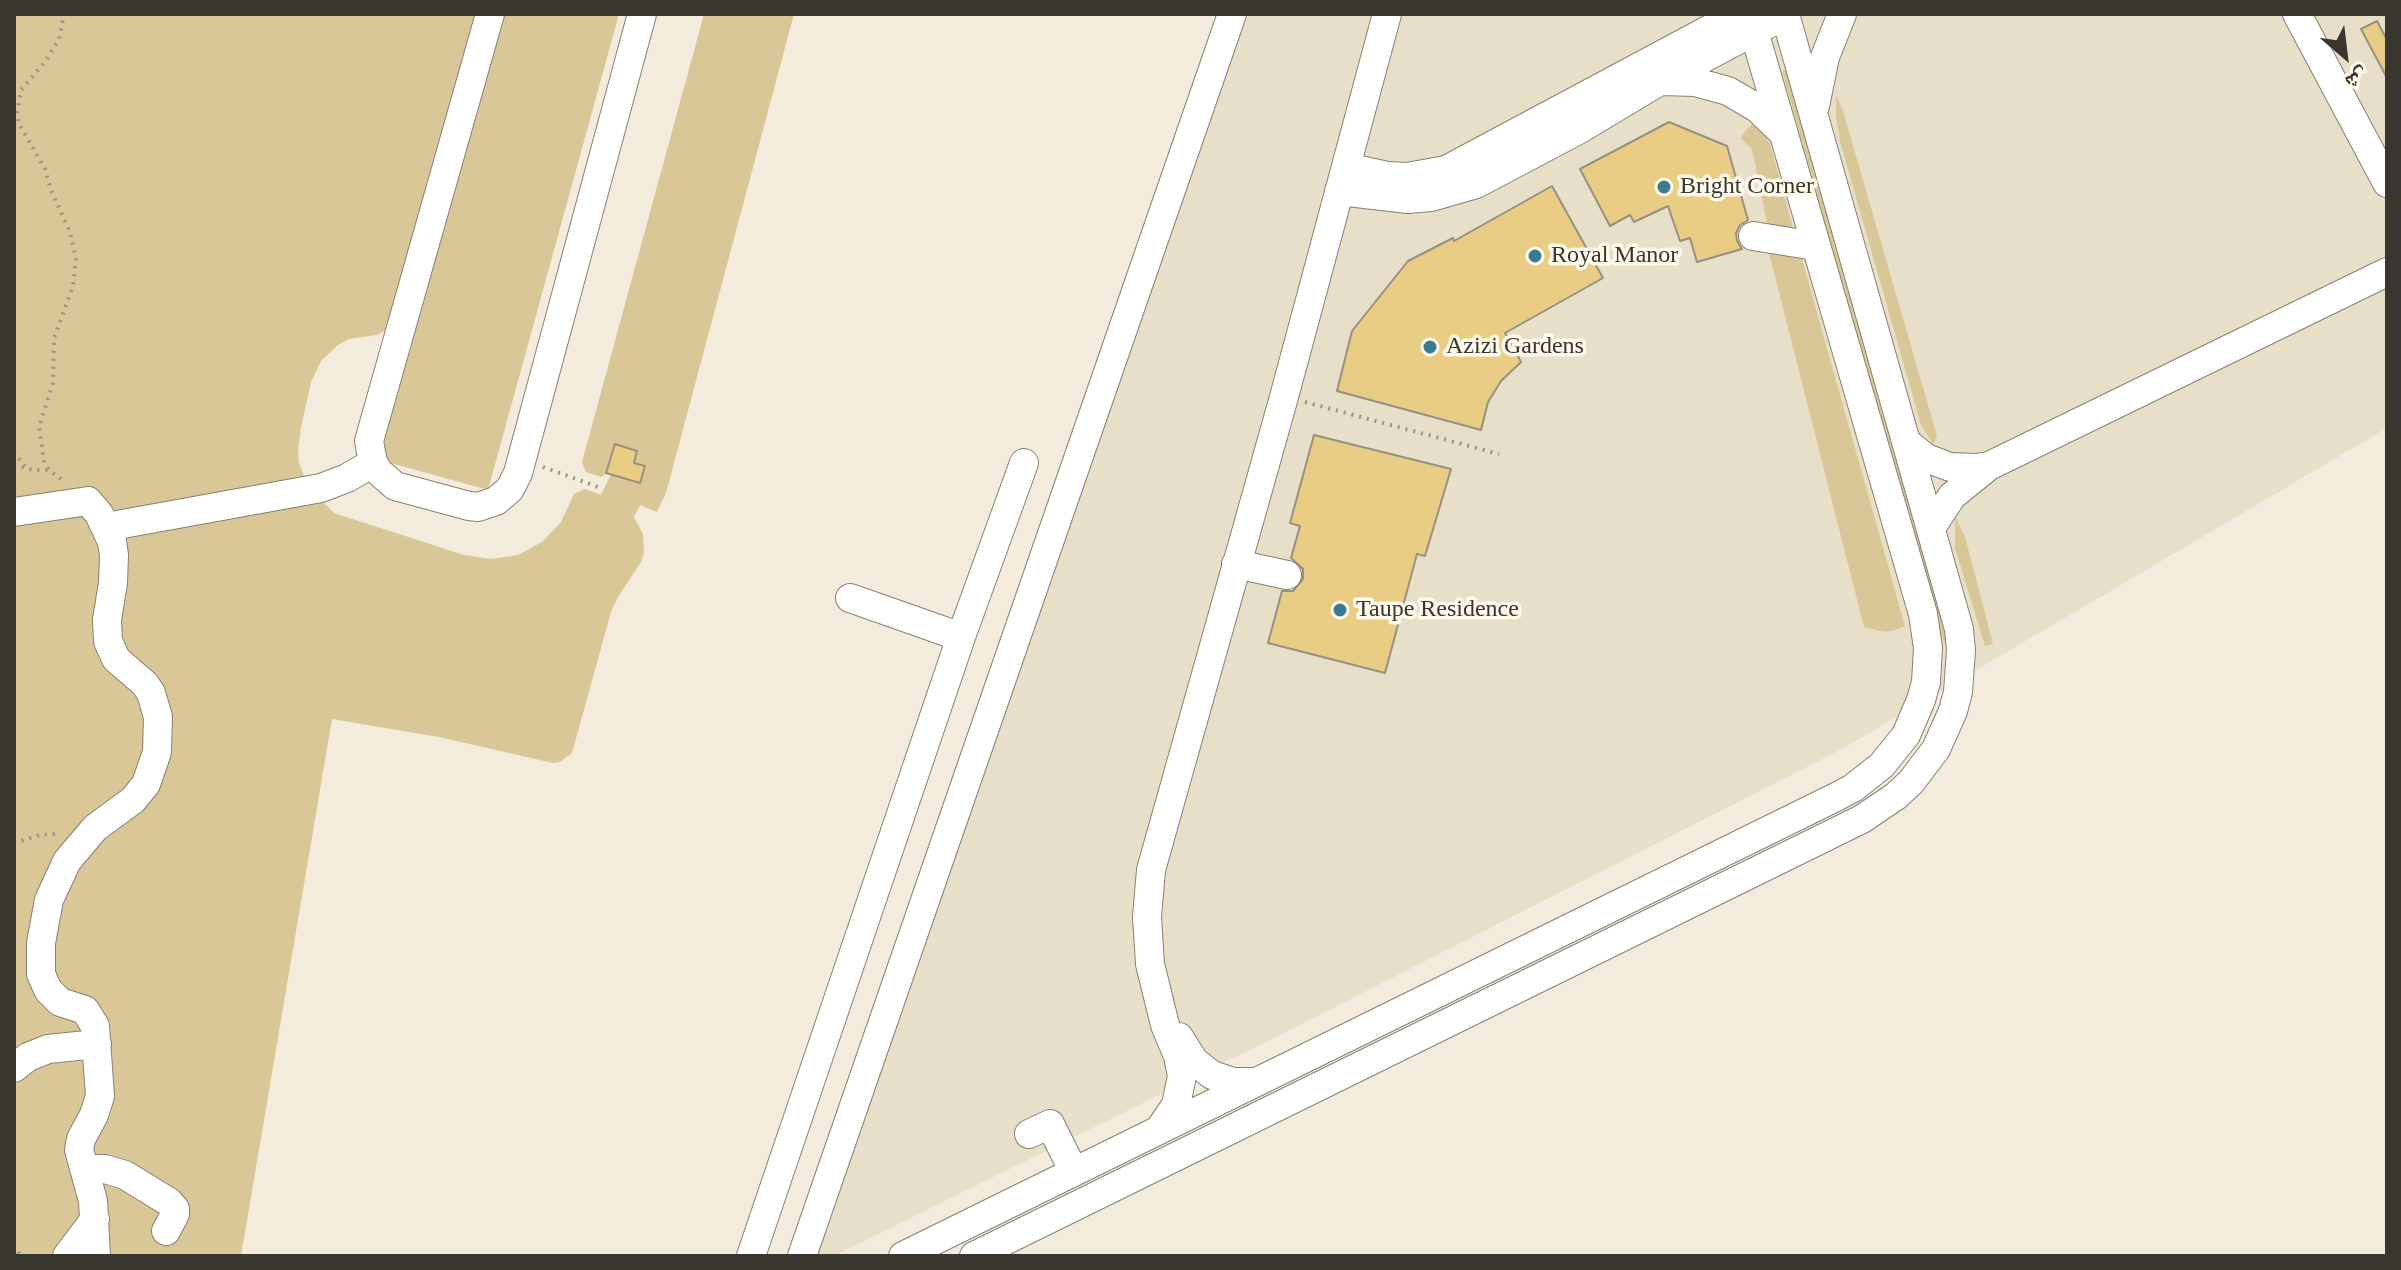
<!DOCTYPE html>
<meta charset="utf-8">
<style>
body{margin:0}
#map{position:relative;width:2401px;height:1270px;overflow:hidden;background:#f3ecdc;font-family:Georgia,"Noto Naskh Arabic",serif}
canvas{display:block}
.frame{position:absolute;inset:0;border:16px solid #393630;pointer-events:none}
.north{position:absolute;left:2305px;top:16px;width:80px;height:80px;-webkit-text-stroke:6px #fffaec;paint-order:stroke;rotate:152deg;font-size:22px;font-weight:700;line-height:32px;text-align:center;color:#393630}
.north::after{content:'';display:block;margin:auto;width:28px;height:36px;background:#393630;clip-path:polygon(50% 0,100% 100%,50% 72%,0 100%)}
</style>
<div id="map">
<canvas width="2401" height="1270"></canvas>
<div class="frame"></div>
<div class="north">ش</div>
</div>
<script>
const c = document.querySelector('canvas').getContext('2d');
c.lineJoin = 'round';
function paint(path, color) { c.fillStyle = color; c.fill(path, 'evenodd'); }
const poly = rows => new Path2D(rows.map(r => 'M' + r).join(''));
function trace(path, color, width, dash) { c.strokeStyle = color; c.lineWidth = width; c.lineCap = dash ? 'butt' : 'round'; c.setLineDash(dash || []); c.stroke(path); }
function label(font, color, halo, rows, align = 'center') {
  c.font = font + ' Georgia,serif'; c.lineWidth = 7; c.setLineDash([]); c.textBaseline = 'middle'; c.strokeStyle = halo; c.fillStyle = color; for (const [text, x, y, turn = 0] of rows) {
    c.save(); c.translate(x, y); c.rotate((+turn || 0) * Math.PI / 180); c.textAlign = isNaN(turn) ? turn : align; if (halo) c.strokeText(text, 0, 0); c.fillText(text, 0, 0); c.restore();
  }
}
const built = poly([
 [1244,14,2387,14,2387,428,1844,748,1270,1040,834,1256,813,1256]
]);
const green = poly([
 [14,14,476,14,386,330,377,335,349,339,338,345,321,361,311,382,301,427,298,451,299,463,308,486,334,513,464,555,491,559,518,555,542,542,561,522,574,494,585,489,601,495,611,474,640,483,645,467,634,463,637,450,615,444,606,473,601,477,586,472,582,462,704,14,794,14,666,493,657,512,640,505,634,517,643,534,644,553,641,562,618,597,611,612,572,753,560,762,553,763,439,737,332,719,241,1256,14,1256],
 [499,14,619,14,488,490,376,459],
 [1787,69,1950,646,1943,641,1782,71],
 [1836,95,1843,111,1937,436,1933,444,1921,425,1840,141,1836,118],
 [1755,120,1770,144,1795,235,1768,228,1752,149,1740,138],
 [1767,245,1800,252,1905,626,1895,630,1885,632,1864,627],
 [1955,516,1965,537,1993,644,1985,646,1955,548]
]);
const building = poly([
 [2377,21,2387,40,2387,78,2361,29,2377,21],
 [1669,122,1727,146,1748,220,1740,225,1736,233,1737,241,1742,249,1697,262,1690,238,1680,241,1668,206,1634,222,1630,215,1610,226,1580,169,1669,122],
 [1552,186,1603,278,1505,333,1521,362,1501,381,1488,402,1481,430,1337,391,1352,331,1408,261,1453,238,1454,241,1552,186],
 [1314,435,1451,469,1425,556,1417,554,1385,673,1268,643,1282,591,1293,591,1303,579,1303,569,1291,558,1300,526,1290,523,1314,435],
 [615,444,637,451,634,463,645,466,640,483,606,473,615,444]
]);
const path = poly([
 [1305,402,1499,454],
 [14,452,27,469],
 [14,465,33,470,49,470],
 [543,467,598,487],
 [61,479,49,470,44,461,39,427,53,383,54,338,73,286,76,259,70,232,51,190,45,169,19,124,17,113,21,90,45,62,59,39,64,14],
 [14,843,40,835,58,834],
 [14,1245,21,1256]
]);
const minor = poly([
 [490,14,369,441,373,463,379,472,395,486,469,506,478,507,496,501,510,489,518,473,642,14],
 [2297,14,2387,183],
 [1661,81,1695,82,1728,91,1757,108,1780,130],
 [1815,106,1825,57,1842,14],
 [1346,167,1387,176,1407,177,1446,170,1738,14],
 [1339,191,1408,199,1431,197,1476,184,1580,129,1660,81,1770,23],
 [1753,236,1815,246],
 [1906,442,1926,458,1950,467,1976,468,1989,466,2387,272],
 [14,512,88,501,99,514,112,542,114,555,113,583,107,620,108,641,116,659,145,684,151,693,158,717,157,752,146,784,133,800,95,828,67,861,49,900,41,943,41,974,48,990,60,1002,85,1010,95,1026,100,1096,94,1115,81,1139,79,1150,93,1201,96,1256],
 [106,527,321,488,347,478,373,463],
 [1931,528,1952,496,1989,466],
 [1236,564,1287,575],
 [850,598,961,637],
 [1179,1037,1194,1061,1212,1075,1233,1082,1254,1082],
 [14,1068,28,1057,48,1049,97,1044],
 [1159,1130,1176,1105,1182,1076,1178,1056,1165,1025,1150,964,1147,917,1151,870,1284,397,1387,14],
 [1029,1134,1050,1124,1074,1172],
 [84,1169,105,1169,125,1175,169,1202,175,1209,175,1214,166,1231],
 [67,1256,95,1219],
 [751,1256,961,637,1024,463],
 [802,1256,1232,14],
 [903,1256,1836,797,1853,788,1882,765,1906,735,1921,700,1926,682,1928,648,1923,614,1749,14],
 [974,1256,1862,819,1896,796,1911,782,1936,749,1953,711,1958,692,1961,650,1959,629,1785,14]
]);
const markers = [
 [1664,187,8,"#3b7a8f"],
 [1535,256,8,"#3b7a8f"],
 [1430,347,8,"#3b7a8f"],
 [1340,610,8,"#3b7a8f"]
];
const poiNames = [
 ["Bright Corner",1680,187],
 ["Royal Manor",1551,256],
 ["Azizi Gardens",1446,347],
 ["Taupe Residence",1356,610]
];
paint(built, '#e8dfc8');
paint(green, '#d9c797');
paint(building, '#e9cd85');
trace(building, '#979182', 2);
trace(minor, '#868172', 30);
trace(path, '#989388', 4, [2, 6]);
trace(minor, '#fff', 28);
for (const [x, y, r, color] of markers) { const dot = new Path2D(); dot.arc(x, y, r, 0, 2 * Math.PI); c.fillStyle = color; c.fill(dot); trace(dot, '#fffaec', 3); }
label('24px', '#393630', '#fffaec', poiNames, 'left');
</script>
